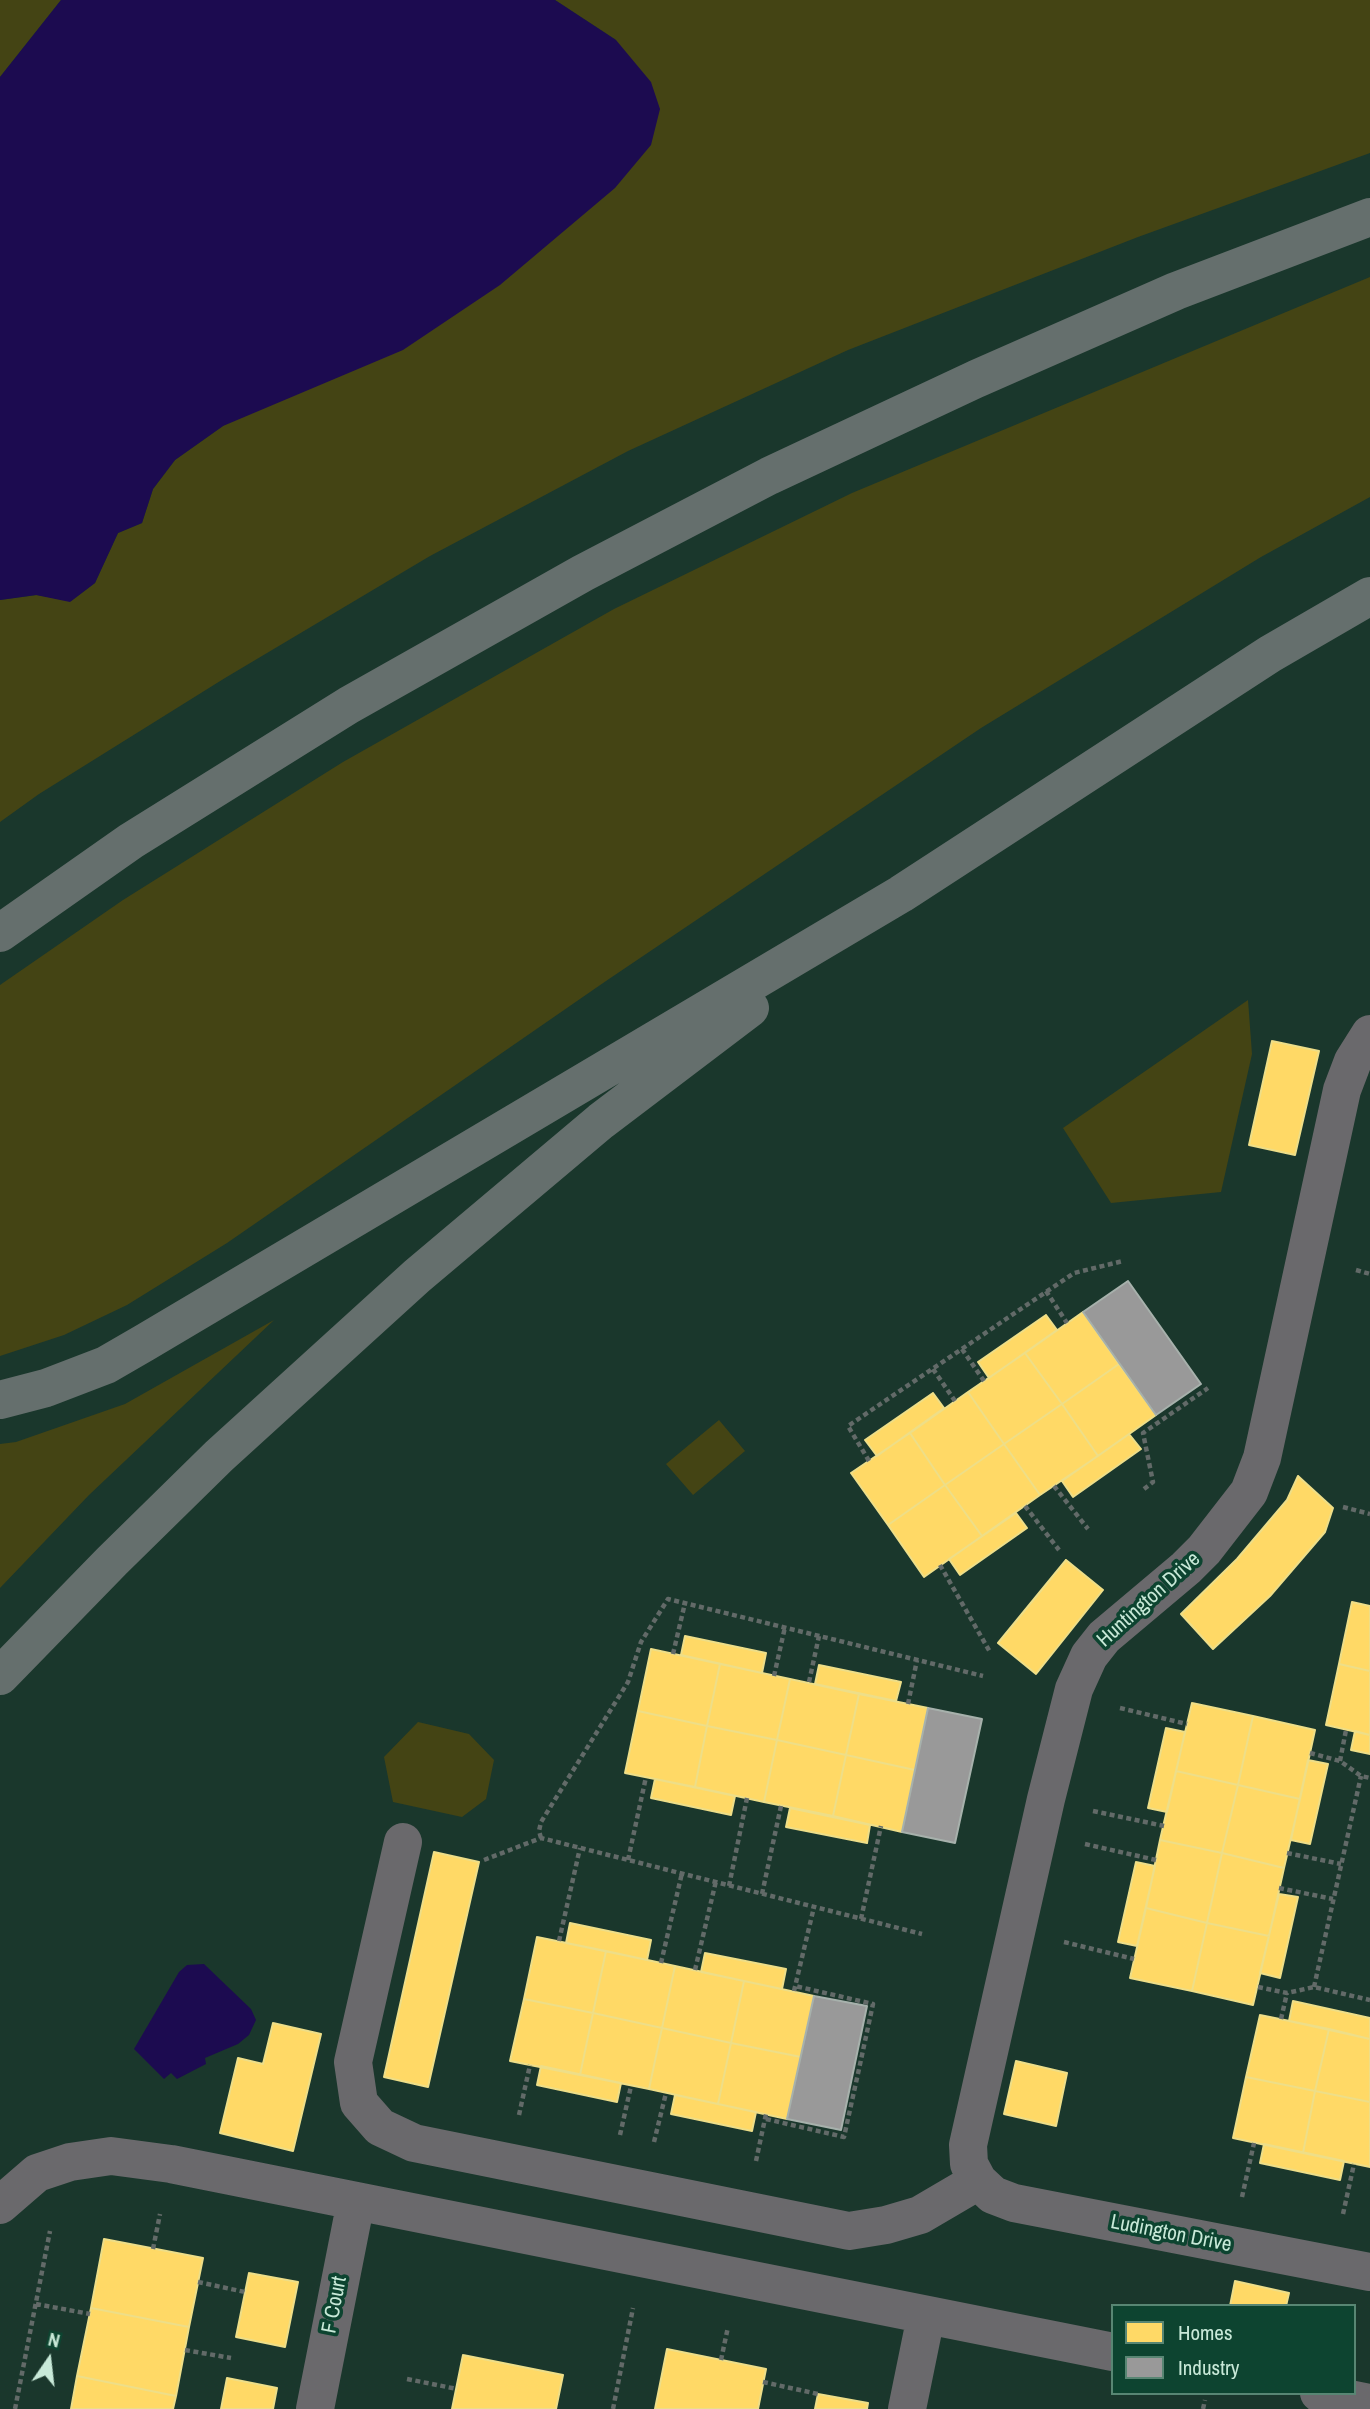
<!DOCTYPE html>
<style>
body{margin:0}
#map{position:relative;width:1370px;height:2409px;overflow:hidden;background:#1a372c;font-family:"Archivo Narrow",sans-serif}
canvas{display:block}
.legend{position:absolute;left:1111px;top:2304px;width:245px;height:91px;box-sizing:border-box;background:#0d4430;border:2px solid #588673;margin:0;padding:9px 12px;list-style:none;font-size:21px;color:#c8e9d8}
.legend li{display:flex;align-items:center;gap:14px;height:35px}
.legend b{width:35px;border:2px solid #588673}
.north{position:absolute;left:14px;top:2325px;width:70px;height:70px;-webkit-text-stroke:5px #0d4430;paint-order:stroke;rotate:14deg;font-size:19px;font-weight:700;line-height:28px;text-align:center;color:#c8e9d8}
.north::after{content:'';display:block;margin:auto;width:24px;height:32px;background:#c8e9d8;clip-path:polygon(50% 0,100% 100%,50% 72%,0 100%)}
</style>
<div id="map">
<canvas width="1370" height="2409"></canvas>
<ul class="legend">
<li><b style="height:19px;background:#ffd966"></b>Homes</li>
<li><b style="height:19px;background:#999"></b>Industry</li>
</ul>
<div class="north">N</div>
</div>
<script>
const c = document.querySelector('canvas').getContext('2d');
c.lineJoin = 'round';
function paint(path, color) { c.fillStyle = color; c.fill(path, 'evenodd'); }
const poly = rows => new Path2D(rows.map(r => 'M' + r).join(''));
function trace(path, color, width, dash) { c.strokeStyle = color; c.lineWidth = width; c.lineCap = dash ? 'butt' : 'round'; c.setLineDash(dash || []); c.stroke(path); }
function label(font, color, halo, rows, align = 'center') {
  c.font = font + ' "Archivo Narrow",sans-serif'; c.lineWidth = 7; c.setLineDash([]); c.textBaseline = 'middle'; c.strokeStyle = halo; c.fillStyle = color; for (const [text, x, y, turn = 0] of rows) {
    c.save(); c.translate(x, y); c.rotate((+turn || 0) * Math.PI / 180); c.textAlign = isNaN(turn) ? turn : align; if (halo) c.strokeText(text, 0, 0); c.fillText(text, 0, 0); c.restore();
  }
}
const green = poly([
 [0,0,61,0,0,77],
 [555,0,1370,0,1370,153,1138,237,848,350,628,451,430,556,225,678,39,794,0,822,0,600,37,595,71,601,95,583,118,533,142,523,153,489,175,460,223,426,616,40],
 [1370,277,1370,497,1261,557,981,728,606,981,227,1243,127,1305,64,1335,0,1356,0,985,123,900,343,762,614,609,852,493],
 [1248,1000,1252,1054,1221,1192,1111,1203,1063,1128],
 [274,1320,89,1495,0,1588,0,1444,16,1442,125,1404],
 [719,1420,745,1451,693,1495,666,1464],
 [418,1722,469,1734,494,1760,486,1799,462,1817,393,1802,384,1757]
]);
const water = poly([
 [61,0,555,0,616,40,651,82,660,109,651,145,615,188,500,285,403,350,223,426,175,460,153,489,142,523,118,533,95,583,70,602,36,595,0,600,0,77],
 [204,1964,251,2009,256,2020,249,2035,238,2044,205,2058,206,2064,177,2079,171,2073,164,2079,134,2049,179,1972,187,1965]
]);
const homes = poly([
 [1272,1041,1319,1051,1295,1155,1249,1145,1272,1041],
 [1083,1312,1119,1364,1062,1404,1025,1353,1083,1312],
 [1046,1315,1057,1330,989,1378,978,1362,1046,1315],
 [1025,1353,1062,1404,1004,1444,968,1392,1025,1353],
 [1119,1364,1156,1415,1098,1456,1062,1404,1119,1364],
 [968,1392,1004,1444,945,1485,910,1433,968,1392],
 [933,1393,944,1408,877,1456,865,1440,933,1393],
 [1062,1404,1098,1456,1040,1495,1004,1444,1062,1404],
 [910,1433,945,1485,888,1525,851,1473,910,1433],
 [1129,1434,1141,1449,1073,1497,1062,1481,1129,1434],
 [1004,1444,1040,1495,982,1536,945,1485,1004,1444],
 [1298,1476,1333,1508,1325,1532,1270,1596,1213,1649,1181,1614,1237,1559,1287,1500,1298,1476],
 [945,1485,982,1536,924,1577,888,1525,945,1485],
 [1016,1513,1027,1528,960,1575,949,1559,1016,1513],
 [1066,1560,1103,1590,1036,1674,998,1643,1066,1560],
 [1352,1602,1370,1606,1370,1671,1339,1664,1352,1602],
 [685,1636,766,1653,762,1673,681,1655,685,1636],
 [651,1649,720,1664,707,1726,638,1711,651,1649],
 [720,1664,790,1679,777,1740,707,1726,720,1664],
 [1339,1664,1370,1671,1370,1735,1326,1725,1339,1664],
 [819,1665,901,1682,896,1701,815,1684,819,1665],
 [790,1679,859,1694,846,1755,777,1740,790,1679],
 [859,1694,928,1708,915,1770,846,1755,859,1694],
 [1192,1703,1253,1716,1238,1785,1176,1771,1192,1703],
 [638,1711,707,1726,695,1787,625,1773,638,1711],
 [1253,1716,1315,1730,1300,1799,1238,1785,1253,1716],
 [707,1726,777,1740,764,1802,695,1787,707,1726],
 [1166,1728,1185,1732,1167,1812,1148,1808,1166,1728],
 [1355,1731,1370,1735,1370,1754,1351,1750,1355,1731],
 [777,1740,846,1755,833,1816,764,1802,777,1740],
 [846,1755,915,1770,902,1832,833,1816,846,1755],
 [1308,1760,1328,1764,1310,1844,1291,1840,1308,1760],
 [1176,1771,1238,1785,1222,1853,1160,1840,1176,1771],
 [655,1779,735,1796,731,1815,651,1798,655,1779],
 [1238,1785,1300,1799,1284,1868,1222,1853,1238,1785],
 [790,1808,870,1825,867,1843,786,1827,790,1808],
 [1160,1840,1222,1853,1207,1923,1146,1908,1160,1840],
 [434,1852,479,1862,428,2087,384,2077,434,1852],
 [1222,1853,1284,1868,1269,1936,1207,1923,1222,1853],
 [1136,1862,1155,1866,1137,1946,1118,1942,1136,1862],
 [1279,1894,1298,1897,1280,1978,1260,1973,1279,1894],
 [1146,1908,1207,1923,1192,1991,1130,1978,1146,1908],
 [570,1923,651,1940,647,1960,566,1943,570,1923],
 [1207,1923,1269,1936,1253,2005,1192,1991,1207,1923],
 [537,1937,606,1951,593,2013,524,1999,537,1937],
 [606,1951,675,1966,662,2028,593,2013,606,1951],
 [705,1953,786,1969,782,1989,701,1972,705,1953],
 [675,1966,744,1981,731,2043,662,2028,675,1966],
 [744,1981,814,1996,801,2057,731,2043,744,1981],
 [524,1999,593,2013,580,2075,510,2061,524,1999],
 [1293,2001,1370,2018,1370,2039,1289,2021,1293,2001],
 [593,2013,662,2028,649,2089,580,2075,593,2013],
 [1260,2015,1329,2029,1315,2091,1246,2077,1260,2015],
 [273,2023,321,2034,293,2151,220,2133,238,2058,263,2064,273,2023],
 [662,2028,731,2043,718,2104,649,2089,662,2028],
 [1329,2029,1370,2039,1370,2102,1315,2091,1329,2029],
 [731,2043,801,2057,787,2119,718,2104,731,2043],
 [1016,2061,1067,2073,1056,2126,1004,2114,1016,2061],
 [541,2066,621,2083,617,2102,537,2085,541,2066],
 [1246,2077,1315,2091,1303,2153,1233,2138,1246,2077],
 [1315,2091,1370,2102,1370,2167,1303,2153,1315,2091],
 [675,2095,756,2112,752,2131,671,2114,675,2095],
 [1264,2144,1344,2161,1340,2180,1260,2163,1264,2144],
 [104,2239,203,2258,189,2327,91,2308,104,2239],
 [249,2273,298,2282,285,2347,236,2337,249,2273],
 [1235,2281,1289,2293,1286,2306,1230,2306,1235,2281],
 [91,2308,189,2327,176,2396,77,2376,91,2308],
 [667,2349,766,2369,758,2409,655,2409,667,2349],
 [463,2355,563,2375,556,2409,452,2409,463,2355],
 [77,2376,176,2396,173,2409,71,2409,77,2376],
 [227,2378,277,2388,273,2409,221,2409,227,2378],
 [818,2394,868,2403,867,2409,815,2409,818,2394]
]);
const industry = poly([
 [1128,1281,1201,1384,1156,1415,1083,1312,1128,1281],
 [928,1708,982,1719,955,1843,902,1832,928,1708],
 [814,1996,867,2006,841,2130,787,2119,814,1996]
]);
const path = poly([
 [1356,1270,1370,1274],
 [1046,1291,1067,1323],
 [962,1349,984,1381],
 [933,1369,955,1401],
 [869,1461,848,1426,1074,1273,1123,1261],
 [1054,1486,1088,1529],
 [1144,1489,1153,1482,1143,1433,1208,1388],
 [1025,1506,1059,1550],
 [1343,1507,1370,1514],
 [940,1565,990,1652],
 [673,1654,685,1603],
 [774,1676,785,1627],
 [809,1682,819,1636],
 [908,1704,917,1660],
 [1120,1708,1187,1724],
 [1310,1753,1340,1761,1361,1776,1370,1778],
 [1340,1761,1346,1730],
 [1093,1811,1164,1826],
 [541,1838,539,1831,541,1822,628,1682,641,1642,668,1599,983,1676],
 [1085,1844,1156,1860],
 [1287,1853,1341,1864],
 [484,1860,541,1838,922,1934],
 [628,1860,646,1777],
 [729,1886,747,1798],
 [1279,1888,1333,1899],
 [762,1894,781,1806],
 [861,1919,881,1826],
 [559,1941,580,1848],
 [1064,1942,1134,1959],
 [661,1963,682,1873],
 [695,1970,716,1881],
 [1258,1987,1287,1993,1314,1987,1370,2000],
 [1314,1987,1361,1776],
 [794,1991,814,1907],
 [1281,2019,1287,1993],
 [519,2115,530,2065],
 [766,2119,844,2137,859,2069,873,2004,795,1986],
 [620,2135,631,2086],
 [654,2142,666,2093],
 [756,2161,766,2114],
 [1242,2197,1254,2143],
 [1343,2214,1354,2164],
 [153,2249,160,2214],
 [198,2282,245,2292],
 [36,2304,90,2314],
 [185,2350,231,2358],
 [721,2360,728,2327],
 [407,2379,457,2389],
 [763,2382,818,2394],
 [15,2409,50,2231],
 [613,2409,633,2308],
 [1203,2409,1205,2400]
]);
const minor = poly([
 [1370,1034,1353,1061,1342,1090,1262,1458,1249,1492,1204,1550,1186,1568,1104,1637,1089,1656,1074,1689,1046,1799,968,2145,969,2164,978,2181,993,2195,1014,2203,1370,2272],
 [403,1842,353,2062,359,2103,380,2127,414,2143,849,2231,886,2225,920,2215,978,2181],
 [0,2205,37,2173,70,2162,111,2156,171,2164,356,2201,1113,2352],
 [1319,2393,1370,2403],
 [315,2409,356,2201],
 [907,2409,926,2316]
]);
const highway = poly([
 [0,933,131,841,349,705,583,573,769,476,976,379,1176,291,1370,217],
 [0,1400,46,1388,106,1365,144,1343,901,894,1270,654,1370,596],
 [0,1676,112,1561,219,1456,417,1276,601,1121,750,1008]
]);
const streetNames = [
 ["Huntington Drive",1149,1600,-42],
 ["Ludington Drive",1171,2234,11],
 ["F Court",335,2305,-79]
];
paint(green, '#444414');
paint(water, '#1c0b50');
paint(homes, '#ffd966');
trace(homes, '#eede88', 2);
paint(industry, '#999');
trace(industry, '#a7b1ac', 2);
trace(path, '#626a68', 4.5, [5, 3.5]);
trace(minor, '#6a696c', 38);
trace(highway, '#656f6d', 38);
label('21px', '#c8e9d8', '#0d4430', streetNames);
</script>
